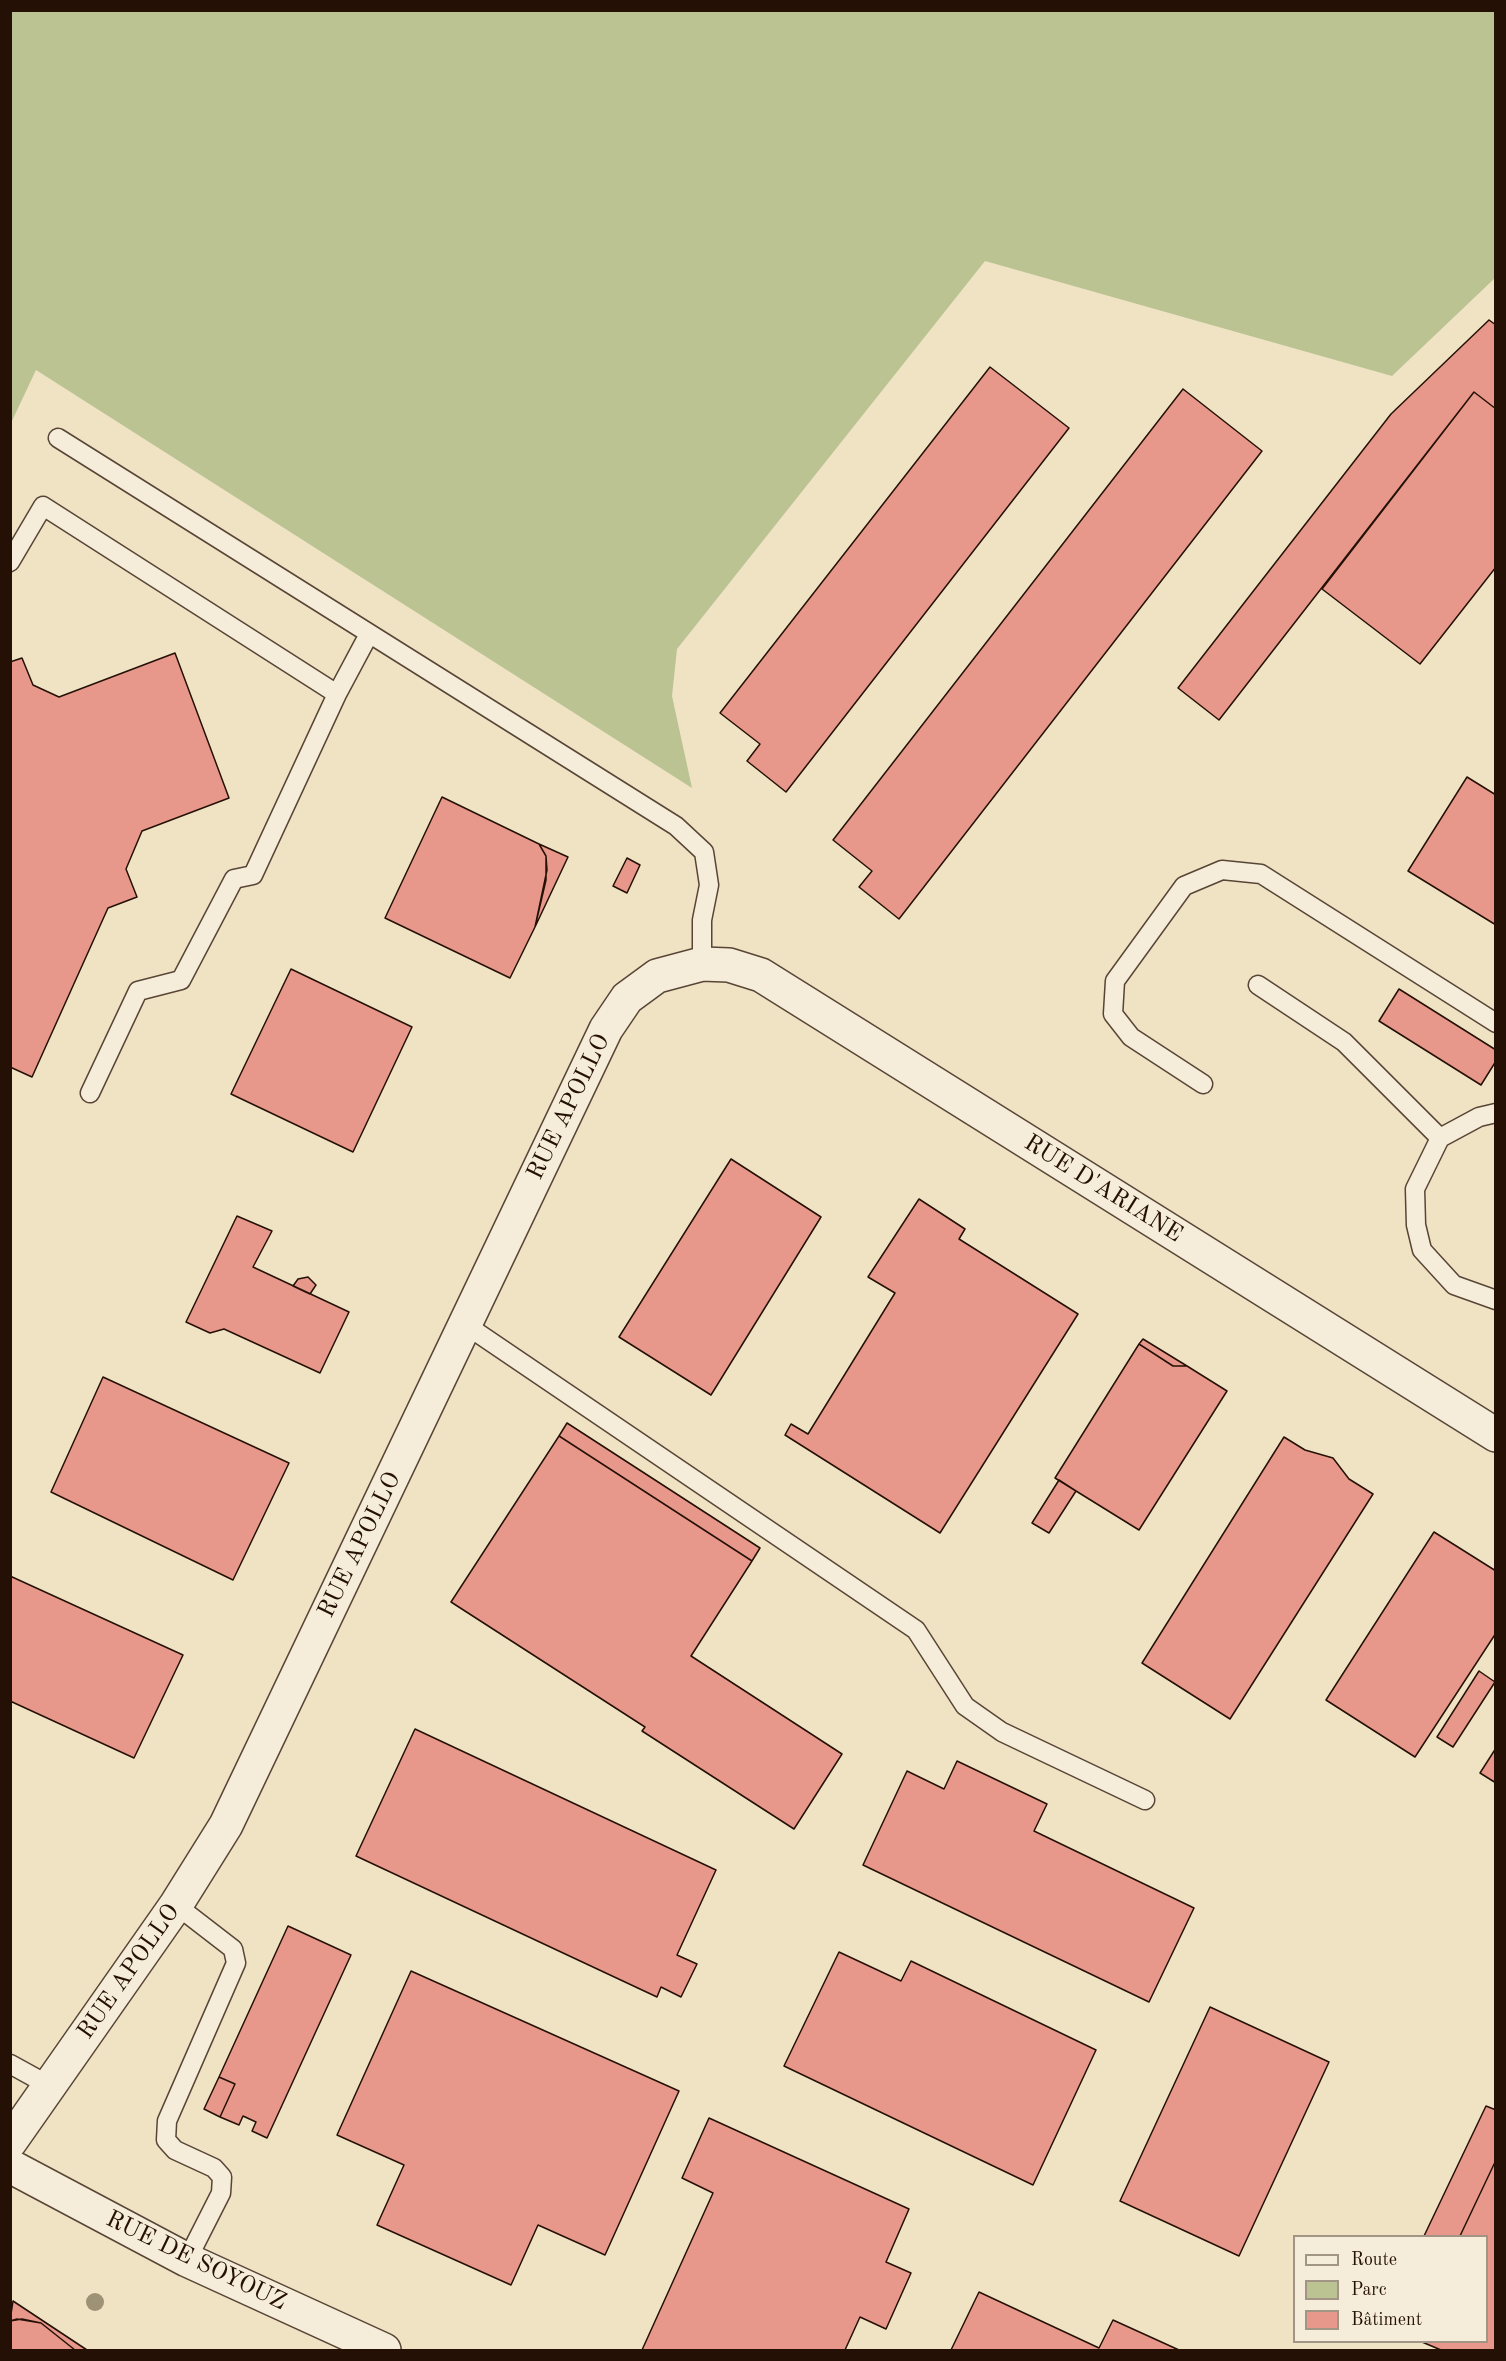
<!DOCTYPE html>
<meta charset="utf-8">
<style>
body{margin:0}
#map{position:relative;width:1506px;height:2361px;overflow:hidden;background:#efe3c4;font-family:"Old Standard TT",serif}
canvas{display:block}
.frame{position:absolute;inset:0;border:12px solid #251006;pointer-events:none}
.legend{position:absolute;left:1293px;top:2235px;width:195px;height:108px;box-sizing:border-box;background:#f5edd9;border:2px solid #a29585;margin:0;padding:8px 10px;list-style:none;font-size:18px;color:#251006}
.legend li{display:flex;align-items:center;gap:12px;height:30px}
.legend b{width:30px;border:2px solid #a29585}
</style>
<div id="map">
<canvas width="1506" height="2361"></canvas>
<div class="frame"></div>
<ul class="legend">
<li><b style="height:8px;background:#f5edd9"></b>Route</li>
<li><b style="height:16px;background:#bbc393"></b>Parc</li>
<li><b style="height:16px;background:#e8988a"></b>Bâtiment</li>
</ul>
</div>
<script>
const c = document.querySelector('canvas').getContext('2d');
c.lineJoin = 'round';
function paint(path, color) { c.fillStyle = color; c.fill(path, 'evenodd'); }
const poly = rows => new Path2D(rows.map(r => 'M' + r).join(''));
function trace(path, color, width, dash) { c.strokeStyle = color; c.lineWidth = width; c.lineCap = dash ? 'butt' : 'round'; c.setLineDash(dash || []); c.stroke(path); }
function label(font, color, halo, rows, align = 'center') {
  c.font = font + ' "Old Standard TT",serif'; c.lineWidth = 4.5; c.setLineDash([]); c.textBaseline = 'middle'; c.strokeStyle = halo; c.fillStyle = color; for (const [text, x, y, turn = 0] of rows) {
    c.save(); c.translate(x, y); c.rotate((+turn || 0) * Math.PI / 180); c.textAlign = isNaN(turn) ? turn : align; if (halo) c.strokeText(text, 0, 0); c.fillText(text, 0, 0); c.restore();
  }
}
const green = poly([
 [11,10,1495,11,1495,278,1392,376,985,261,677,649,672,696,692,788,36,370,11,423]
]);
const building = poly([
 [1489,320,1496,325,1496,409,1474,392,1219,720,1178,688,1391,414,1489,320],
 [990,367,1069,428,786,792,747,761,760,744,720,713,990,367],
 [1183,389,1262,451,899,919,859,887,872,871,833,840,1183,389],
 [1474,392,1496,409,1496,567,1420,664,1322,589,1474,392],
 [175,653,229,798,142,831,126,869,137,897,108,908,32,1077,10,1067,10,662,22,658,33,685,59,697,175,653],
 [1467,777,1496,795,1496,925,1408,871,1467,777],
 [442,797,539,844,546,856,546,880,535,927,510,978,385,918,442,797],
 [539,844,568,857,535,927,547,870,546,856,539,844],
 [627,858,640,865,627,893,613,886,627,858],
 [291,969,412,1027,353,1152,231,1094,291,969],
 [1399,989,1496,1050,1496,1061,1481,1085,1379,1021,1399,989],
 [731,1159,821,1217,711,1395,619,1337,731,1159],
 [919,1199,965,1229,959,1239,1078,1314,940,1533,785,1435,791,1424,808,1434,895,1293,868,1277,919,1199],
 [237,1216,272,1231,253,1267,349,1312,320,1373,224,1329,210,1333,186,1322,237,1216],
 [308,1277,316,1285,310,1294,293,1286,298,1279,308,1277],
 [1143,1339,1187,1366,1173,1366,1139,1344,1143,1339],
 [1139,1344,1173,1366,1187,1366,1227,1391,1139,1530,1055,1478,1139,1344],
 [103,1377,289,1463,233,1580,51,1492,103,1377],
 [567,1423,760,1548,752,1561,559,1436,567,1423],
 [559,1436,752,1561,691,1656,842,1754,794,1829,642,1731,645,1727,451,1602,559,1436],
 [1284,1437,1305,1450,1333,1458,1349,1479,1373,1494,1230,1719,1142,1663,1284,1437],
 [1059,1480,1076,1491,1049,1533,1032,1523,1059,1480],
 [1434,1532,1496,1571,1496,1633,1415,1757,1326,1700,1434,1532],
 [10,1576,183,1655,134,1758,10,1701,10,1576],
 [1479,1671,1495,1682,1453,1747,1437,1737,1479,1671],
 [415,1729,716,1870,677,1955,697,1964,681,1997,661,1987,657,1997,356,1856,415,1729],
 [1496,1748,1496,1783,1480,1773,1496,1748],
 [957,1761,1047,1804,1034,1831,1194,1908,1149,2002,863,1865,907,1771,944,1789,957,1761],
 [288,1926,351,1955,267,2138,252,2131,256,2122,243,2116,239,2125,220,2117,235,2084,219,2077,288,1926],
 [839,1952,901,1981,911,1961,1096,2050,1033,2185,784,2066,839,1952],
 [411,1971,679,2091,605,2255,538,2225,511,2285,377,2225,404,2165,337,2135,411,1971],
 [1210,2007,1329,2062,1239,2256,1120,2201,1210,2007],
 [219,2077,235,2084,220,2117,204,2109,219,2077],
 [1486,2106,1496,2110,1496,2160,1460,2236,1424,2236,1486,2106],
 [709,2118,909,2209,886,2262,911,2273,886,2329,860,2317,845,2350,642,2350,713,2193,682,2178,709,2118],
 [1496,2160,1496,2350,1441,2350,1422,2342,1486,2342,1486,2236,1460,2236,1496,2160],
 [979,2292,1099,2348,1113,2320,1179,2350,951,2350,979,2292],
 [13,2301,87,2350,75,2350,41,2323,22,2319,10,2321,13,2301],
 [17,2319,41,2323,75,2350,10,2350,10,2321,17,2319]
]);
const service = poly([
 [58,438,676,826,704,852,709,885,702,920,702,964],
 [10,562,43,506,337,694,253,875,234,879,181,980,138,991,90,1093],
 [337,694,369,634],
 [1258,985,1344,1042,1440,1138],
 [1203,1084,1131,1037,1113,1014,1115,981,1184,886,1222,870,1261,874,1496,1023],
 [1496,1113,1479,1117,1440,1138,1415,1189,1416,1225,1422,1250,1454,1285,1496,1300],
 [466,1325,916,1630,965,1706,1002,1732,1145,1800],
 [176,1905,233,1949,236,1963,167,2121,166,2140,175,2150,214,2168,222,2177,221,2193,187,2260],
 [10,2064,50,2086]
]);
const minor = poly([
 [10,2142,176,1905,226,1825,606,1029,627,998,657,976,702,964,729,965,761,975,1496,1435],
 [10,2166,187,2260,384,2350]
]);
const trees = [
 [95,2302]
];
const streetNames = [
 ["RUE APOLLO",569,1107,-64],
 ["RUE D'ARIANE",1103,1189,32],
 ["RUE APOLLO",360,1545,-64],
 ["RUE APOLLO",129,1972,-55],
 ["RUE DE SOYOUZ",196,2261,26]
];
paint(green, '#bbc393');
paint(building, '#e8988a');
trace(building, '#251006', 1.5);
trace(service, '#584536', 21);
trace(minor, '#584536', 36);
trace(service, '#f5edd9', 18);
trace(minor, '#f5edd9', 33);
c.fillStyle = '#9d9276';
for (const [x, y] of trees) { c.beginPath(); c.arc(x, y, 9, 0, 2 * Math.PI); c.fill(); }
label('24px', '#251006', '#f5edd9', streetNames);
</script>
